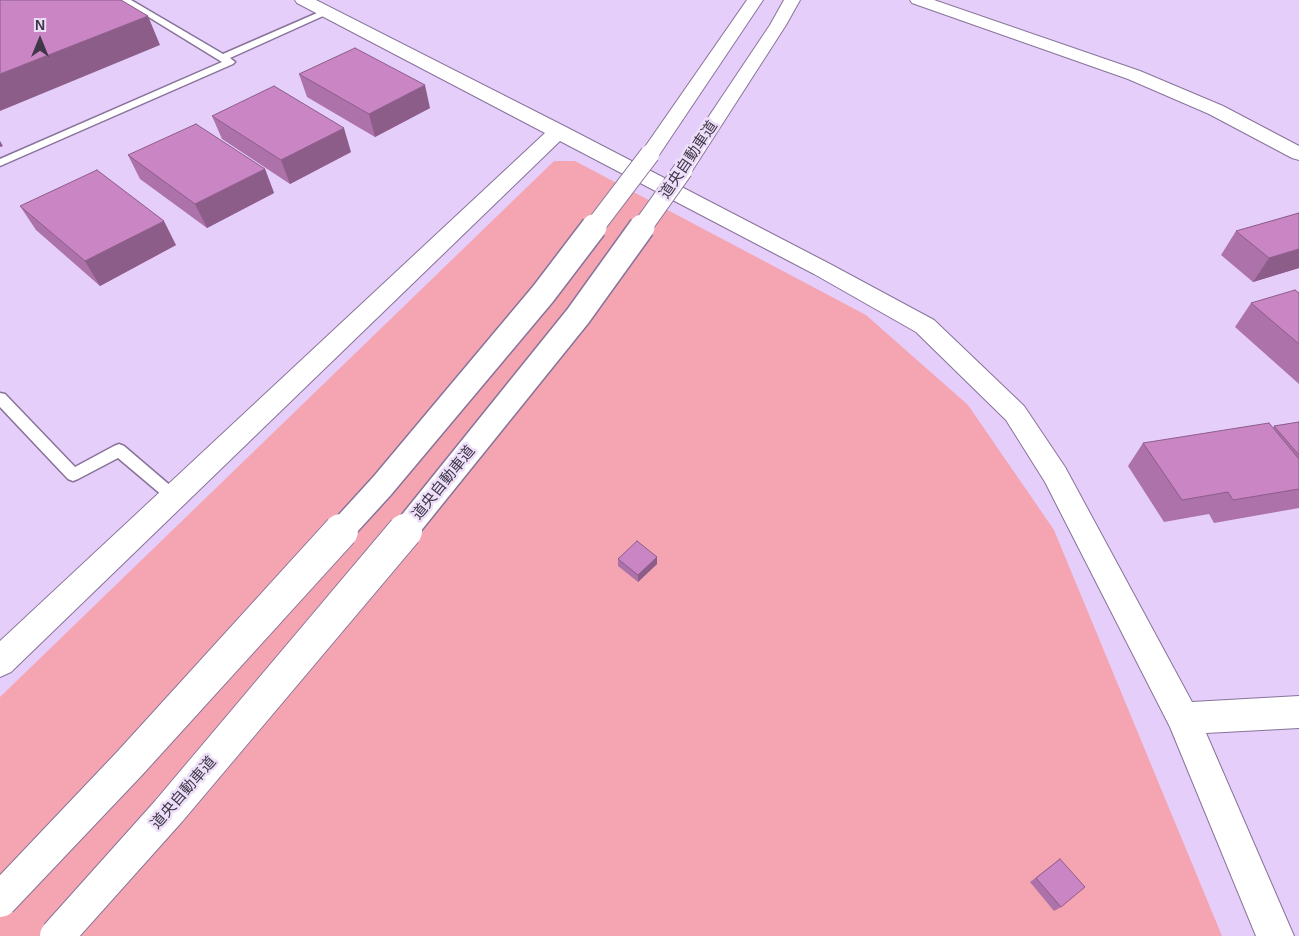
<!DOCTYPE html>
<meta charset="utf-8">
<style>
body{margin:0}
#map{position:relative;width:1299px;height:936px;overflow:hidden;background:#e5cef9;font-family:Arial,sans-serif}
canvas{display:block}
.north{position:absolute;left:15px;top:15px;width:50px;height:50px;-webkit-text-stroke:4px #eddff9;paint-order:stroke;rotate:0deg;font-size:14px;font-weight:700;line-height:20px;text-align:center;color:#403748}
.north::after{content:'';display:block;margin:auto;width:18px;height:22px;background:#403748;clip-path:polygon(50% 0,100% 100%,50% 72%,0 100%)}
</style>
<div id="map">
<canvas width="1299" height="936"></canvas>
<div class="north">N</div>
</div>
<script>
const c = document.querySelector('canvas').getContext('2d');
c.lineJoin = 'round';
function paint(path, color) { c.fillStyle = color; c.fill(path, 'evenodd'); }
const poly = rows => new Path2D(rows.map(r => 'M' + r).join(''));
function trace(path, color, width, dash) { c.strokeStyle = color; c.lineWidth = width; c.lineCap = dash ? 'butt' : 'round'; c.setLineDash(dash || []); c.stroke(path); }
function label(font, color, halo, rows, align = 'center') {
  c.font = font + ' Arial,"Noto Sans JP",sans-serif'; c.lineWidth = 5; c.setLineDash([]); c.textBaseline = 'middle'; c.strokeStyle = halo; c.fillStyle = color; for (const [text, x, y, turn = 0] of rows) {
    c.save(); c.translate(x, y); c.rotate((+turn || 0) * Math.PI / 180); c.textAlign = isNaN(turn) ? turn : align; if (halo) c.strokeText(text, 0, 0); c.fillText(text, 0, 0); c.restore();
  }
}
const green = poly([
 [554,161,575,161,866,315,968,405,1054,530,1222,936,0,936,0,697]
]);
const service = poly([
 [121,0,131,0,223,54,324,10,330,10,332,12,230,58,235,62,233,64,0,166,0,159,222,62,121,0],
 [0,393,5,394,75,467,114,446,119,444,124,446,179,493,182,497,179,501,174,503,169,501,118,458,78,479,73,481,68,479,0,407,0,393]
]);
const minor = poly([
 [295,0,316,0,566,127,830,264,934,320,1024,406,1065,467,1192,702,1299,696,1299,728,1206,733,1294,936,1256,936,1170,727,1045,482,1006,420,916,332,814,274,560,141,11,672,0,677,0,641,545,133,297,3,295,0],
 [910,0,934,0,1140,71,1223,106,1299,146,1299,160,1292,158,1209,114,1128,79,912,3,910,0]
]);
const motorway = poly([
 [747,0,763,0,657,158,650,160,643,158,640,154,747,0],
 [784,0,800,0,786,25,690,174,683,176,676,174,673,170,770,25,784,0]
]);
const motorwayBridgeFar2 = poly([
 [593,229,650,154],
 [641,229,683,170]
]);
const motorwayBridgeFar1 = poly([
 [340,532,382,486,543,294,594,227],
 [404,532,578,316,642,227]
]);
const motorwayBridge = poly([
 [0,900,130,763,341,531],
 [57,936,168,812,405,531]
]);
const wall = poly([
 [299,74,430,108,375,137,307,97],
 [212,116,351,152,290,184,222,139],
 [128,155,265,169,274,193,207,228,140,179],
 [20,206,176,245,100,286,36,230],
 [1299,213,1299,268,1253,282,1221,255,1236,231],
 [1299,293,1299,384,1235,327,1251,303],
 [1299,422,1299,508,1214,523,1209,514,1164,522,1128,466,1143,443,1273,428,1274,426],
 [618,559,657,564,638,582,618,566],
 [1060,859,1061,907,1054,911,1030,882]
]);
const shadedWall = poly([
 [148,16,160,45,0,111,0,74],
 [425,85,430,108,375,137,369,114],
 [344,128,351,152,290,184,281,160],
 [0,141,3,146,0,147],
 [265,169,274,193,207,228,195,204],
 [164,221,176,245,100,286,85,261],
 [1299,249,1299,268,1253,282,1269,258],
 [657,557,657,564,638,582,638,575]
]);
const building = poly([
 [0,0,121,0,148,16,0,74,0,0],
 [355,48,425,85,369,114,299,74,355,48],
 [274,86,344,128,281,160,212,116,274,86],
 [196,124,265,169,195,204,128,155,196,124],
 [97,170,164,221,85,261,20,206,97,170],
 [1299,213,1299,249,1269,258,1236,231,1299,213],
 [1295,290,1299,293,1299,344,1251,303,1295,290],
 [1299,422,1299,455,1274,426,1299,422],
 [1269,423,1299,459,1299,489,1233,500,1228,492,1182,500,1143,443,1269,423],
 [637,541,657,557,638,575,618,559,637,541],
 [1060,859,1085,887,1061,907,1036,878,1060,859]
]);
const streetNames = [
 ["道央自動車道",689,160,-56],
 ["道央自動車道",444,483,-51],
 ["道央自動車道",184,793,-49]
];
paint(green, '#f5a5b2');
trace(service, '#88739a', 3);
trace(minor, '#88739a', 2);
trace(motorway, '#88739a', 2);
paint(service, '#fff');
paint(minor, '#fff');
paint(motorway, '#fff');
trace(motorwayBridgeFar2, '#88739a', 21, []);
trace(motorwayBridgeFar1, '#88739a', 28, []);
trace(motorwayBridge, '#88739a', 36, []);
trace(motorwayBridgeFar2, '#fff', 19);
trace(motorwayBridgeFar1, '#fff', 25);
trace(motorwayBridge, '#fff', 34);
paint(wall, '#ad72a9');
paint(shadedWall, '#8d5d89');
paint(building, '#c985c4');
trace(building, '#8d5d89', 1);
label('15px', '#403748', '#eddff9', streetNames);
</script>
